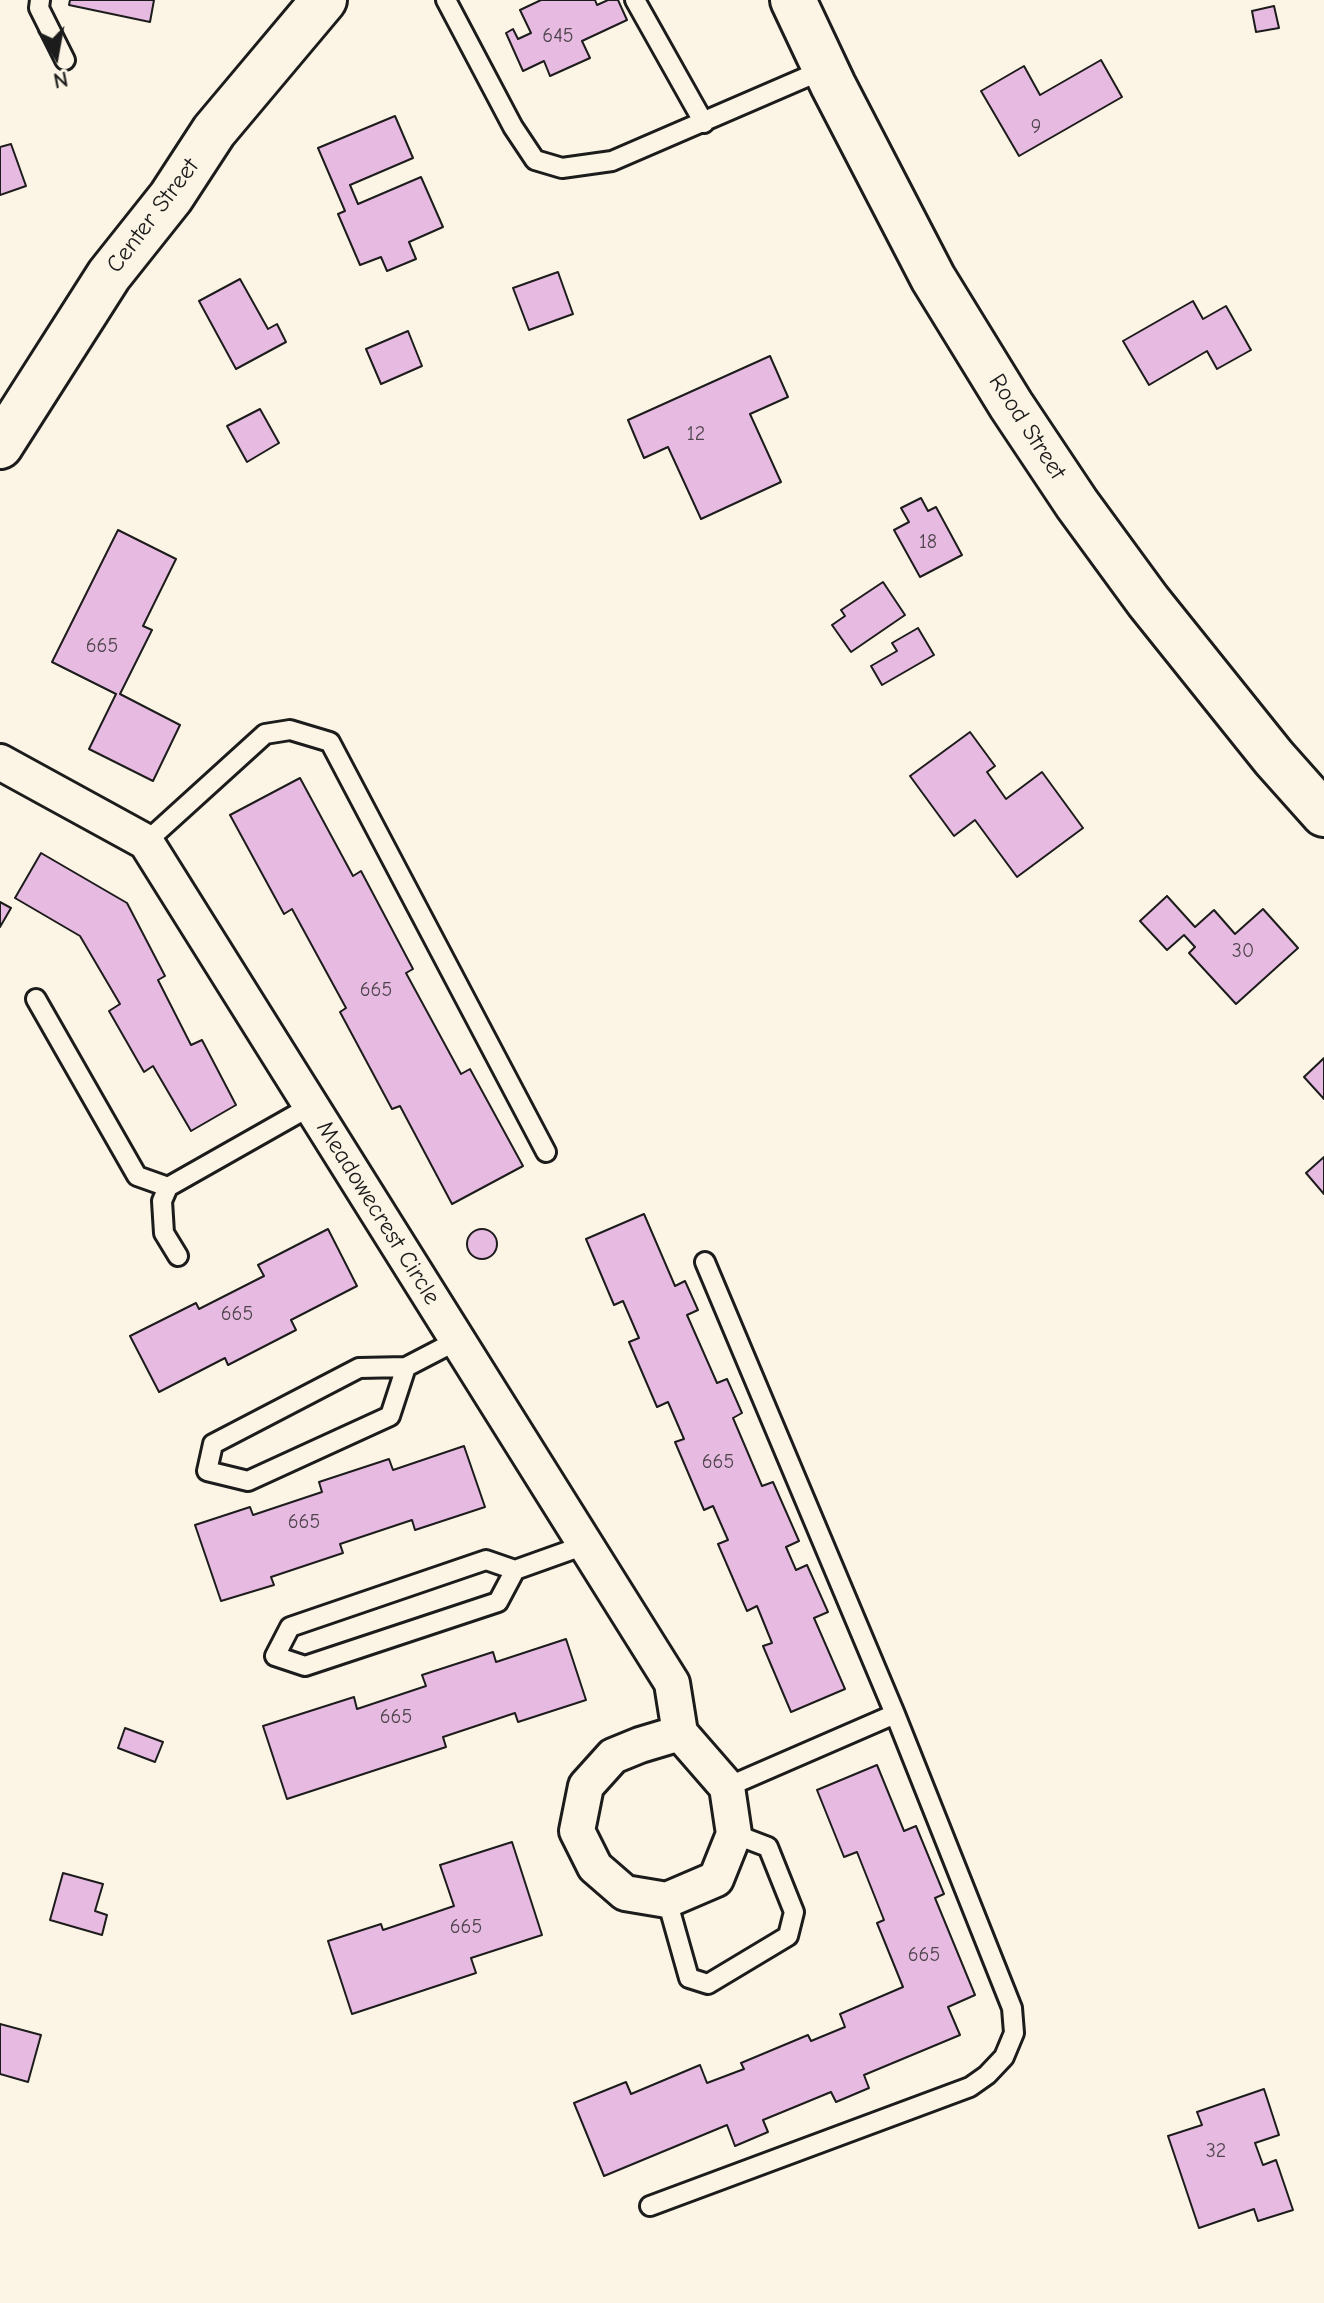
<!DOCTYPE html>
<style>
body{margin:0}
#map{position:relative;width:1324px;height:2303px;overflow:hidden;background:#fcf5e5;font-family:"Comic Neue",sans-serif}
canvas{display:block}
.north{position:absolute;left:16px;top:16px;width:80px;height:80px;-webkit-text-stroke:6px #fcf5e5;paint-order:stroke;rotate:169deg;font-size:22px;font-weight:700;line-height:32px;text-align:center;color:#1c1c1c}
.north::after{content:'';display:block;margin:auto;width:28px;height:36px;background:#1c1c1c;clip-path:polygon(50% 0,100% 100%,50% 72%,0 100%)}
</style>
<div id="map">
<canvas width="1324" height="2303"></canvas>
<div class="north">N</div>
</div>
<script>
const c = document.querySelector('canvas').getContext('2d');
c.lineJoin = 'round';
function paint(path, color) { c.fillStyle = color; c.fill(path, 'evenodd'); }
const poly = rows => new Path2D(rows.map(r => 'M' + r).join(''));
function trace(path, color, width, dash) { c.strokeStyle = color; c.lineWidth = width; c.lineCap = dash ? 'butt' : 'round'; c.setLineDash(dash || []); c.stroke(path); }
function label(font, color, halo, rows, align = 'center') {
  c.font = font + ' "Comic Neue",sans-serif'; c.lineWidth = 7; c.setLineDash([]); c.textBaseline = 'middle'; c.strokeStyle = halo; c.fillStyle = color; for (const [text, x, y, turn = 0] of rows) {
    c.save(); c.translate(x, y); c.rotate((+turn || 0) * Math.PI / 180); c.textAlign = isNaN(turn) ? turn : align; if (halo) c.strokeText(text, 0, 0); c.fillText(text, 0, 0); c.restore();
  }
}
const building = poly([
 [70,0,154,0,150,22,69,5,70,0],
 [541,0,595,0,597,5,608,0,618,0,627,20,582,41,590,58,550,76,544,61,523,71,506,33,513,29,518,39,531,33,520,10,541,0],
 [1274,6,1279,28,1256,32,1252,11,1274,6],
 [1101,60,1122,97,1019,156,981,91,1024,66,1040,95,1101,60],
 [395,116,413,158,350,185,358,204,421,177,443,227,409,242,416,259,387,271,381,257,360,265,338,214,345,211,318,148,395,116],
 [11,144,26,186,0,195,0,147,11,144],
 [558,272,573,314,529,330,513,288,558,272],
 [240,279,268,329,277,324,286,342,236,369,199,301,240,279],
 [1193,301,1203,319,1226,306,1251,350,1217,369,1207,351,1149,385,1123,341,1193,301],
 [408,331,422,366,381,384,366,349,408,331],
 [770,356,788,397,750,414,781,482,701,519,668,447,644,458,628,420,770,356],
 [260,409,279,443,247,462,227,426,260,409],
 [921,498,928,511,936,507,962,555,920,577,894,530,909,522,901,508,921,498],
 [118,530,176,559,143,626,152,630,120,694,180,725,153,781,89,749,116,694,52,662,118,530],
 [883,582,905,615,851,652,832,625,845,616,841,610,883,582],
 [918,628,934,655,882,685,871,666,897,651,892,643,918,628],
 [970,732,995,766,987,772,1006,799,1042,772,1083,828,1017,877,975,820,954,836,910,776,970,732],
 [300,778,353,876,361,871,413,969,406,973,461,1074,470,1069,523,1166,452,1204,400,1106,392,1109,340,1012,346,1008,292,909,284,914,230,815,300,778],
 [41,853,127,903,165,976,158,980,191,1045,202,1040,236,1105,191,1131,153,1066,144,1072,109,1011,120,1004,80,936,15,898,41,853],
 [1167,896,1195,927,1214,910,1235,934,1263,909,1298,948,1236,1004,1189,953,1195,947,1184,935,1167,950,1140,921,1167,896],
 [0,902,11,908,0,927,0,902],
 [1324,1058,1324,1099,1304,1077,1324,1058],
 [1324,1157,1324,1194,1306,1173,1324,1157],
 [644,1214,675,1286,685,1281,698,1310,687,1315,717,1383,727,1379,742,1413,733,1418,762,1486,773,1482,799,1541,786,1547,796,1570,807,1565,828,1612,814,1618,845,1689,791,1712,763,1646,772,1643,757,1606,747,1611,718,1544,728,1540,713,1506,704,1510,675,1442,684,1439,668,1402,657,1407,629,1342,639,1338,623,1301,614,1305,586,1239,644,1214],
 '467 1244a15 15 0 1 1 30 0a15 15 0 1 1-30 0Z',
 [328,1229,357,1286,291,1320,296,1330,228,1365,225,1358,159,1392,130,1336,196,1303,199,1309,264,1276,258,1265,328,1229],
 [464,1446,485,1507,415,1530,412,1520,340,1544,343,1553,271,1577,274,1585,221,1601,195,1525,250,1507,253,1515,322,1492,319,1482,389,1459,393,1470,464,1446],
 [566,1639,586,1700,518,1722,515,1713,443,1737,446,1747,287,1799,263,1726,354,1697,357,1709,426,1686,422,1675,493,1652,496,1662,566,1639],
 [125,1728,163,1742,155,1762,118,1748,125,1728],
 [877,1765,904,1831,916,1826,944,1894,935,1898,975,1995,948,2007,960,2035,864,2075,869,2088,836,2102,831,2092,763,2120,768,2132,735,2146,727,2125,604,2176,574,2103,626,2082,631,2094,700,2065,707,2083,744,2069,741,2063,808,2035,811,2041,845,2027,840,2014,903,1987,877,1923,884,1920,857,1852,844,1857,817,1790,877,1765],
 [512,1842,542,1935,471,1958,476,1973,352,2014,328,1941,381,1924,383,1930,454,1906,440,1865,512,1842],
 [63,1873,103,1884,95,1911,107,1915,102,1935,50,1920,63,1873],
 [0,2024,41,2035,28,2082,0,2074,0,2024],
 [1264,2089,1279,2135,1255,2143,1263,2165,1276,2160,1293,2210,1258,2221,1254,2209,1199,2228,1168,2136,1202,2125,1197,2112,1264,2089]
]);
const lane = poly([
 [40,0,39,8,65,60],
 [446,0,513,127,535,160,562,168,612,161,825,69],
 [635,0,704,123],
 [146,842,265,734,290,730,330,742,546,1152],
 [36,999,137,1176,168,1187,311,1106],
 [168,1187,162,1201,164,1233,178,1256],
 [705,1262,895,1714,727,1787],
 [406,1367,359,1368,213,1444,207,1471,248,1481,390,1416,406,1367,458,1340],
 [515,1570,486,1560,290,1627,275,1656,305,1666,498,1602,515,1570,585,1545],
 [667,1900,689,1978,708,1984,788,1936,794,1912,768,1847,734,1834],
 [650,2206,970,2087,987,2075,1004,2057,1014,2033,1012,2008,895,1714]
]);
const street = poly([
 [0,762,146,842,672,1683,680,1733,727,1787,734,1834,716,1879,667,1900,625,1893,595,1867,577,1831,586,1786,613,1756,640,1745,680,1733]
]);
const secondary = poly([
 [793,0,833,85,933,278,1011,405,1077,504,1148,601,1274,758,1324,814],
 [0,446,109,275,171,197,214,131,324,0]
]);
const numberNames = [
 ["645",558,36],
 ["9",1036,127],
 ["12",696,434],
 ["18",928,542],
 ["665",102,646],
 ["30",1243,951],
 ["665",376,990],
 ["665",237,1314],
 ["665",718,1462],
 ["665",304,1522],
 ["665",396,1717],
 ["665",466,1927],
 ["665",924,1955],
 ["32",1216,2151]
];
const streetNames = [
 ["Center Street",153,216,-53],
 ["Rood Street",1027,427,57],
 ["Meadowecrest Circle",378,1213,58]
];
paint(building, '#e7bbe1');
trace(building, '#1c1c1c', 2);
trace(lane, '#1c1c1c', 24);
trace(street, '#1c1c1c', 40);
trace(secondary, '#1c1c1c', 50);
trace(lane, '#fcf5e5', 18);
trace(street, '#fcf5e5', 34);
trace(secondary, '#fcf5e5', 44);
label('20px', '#4f444d', null, numberNames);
label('24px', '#1c1c1c', '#fcf5e5', streetNames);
</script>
